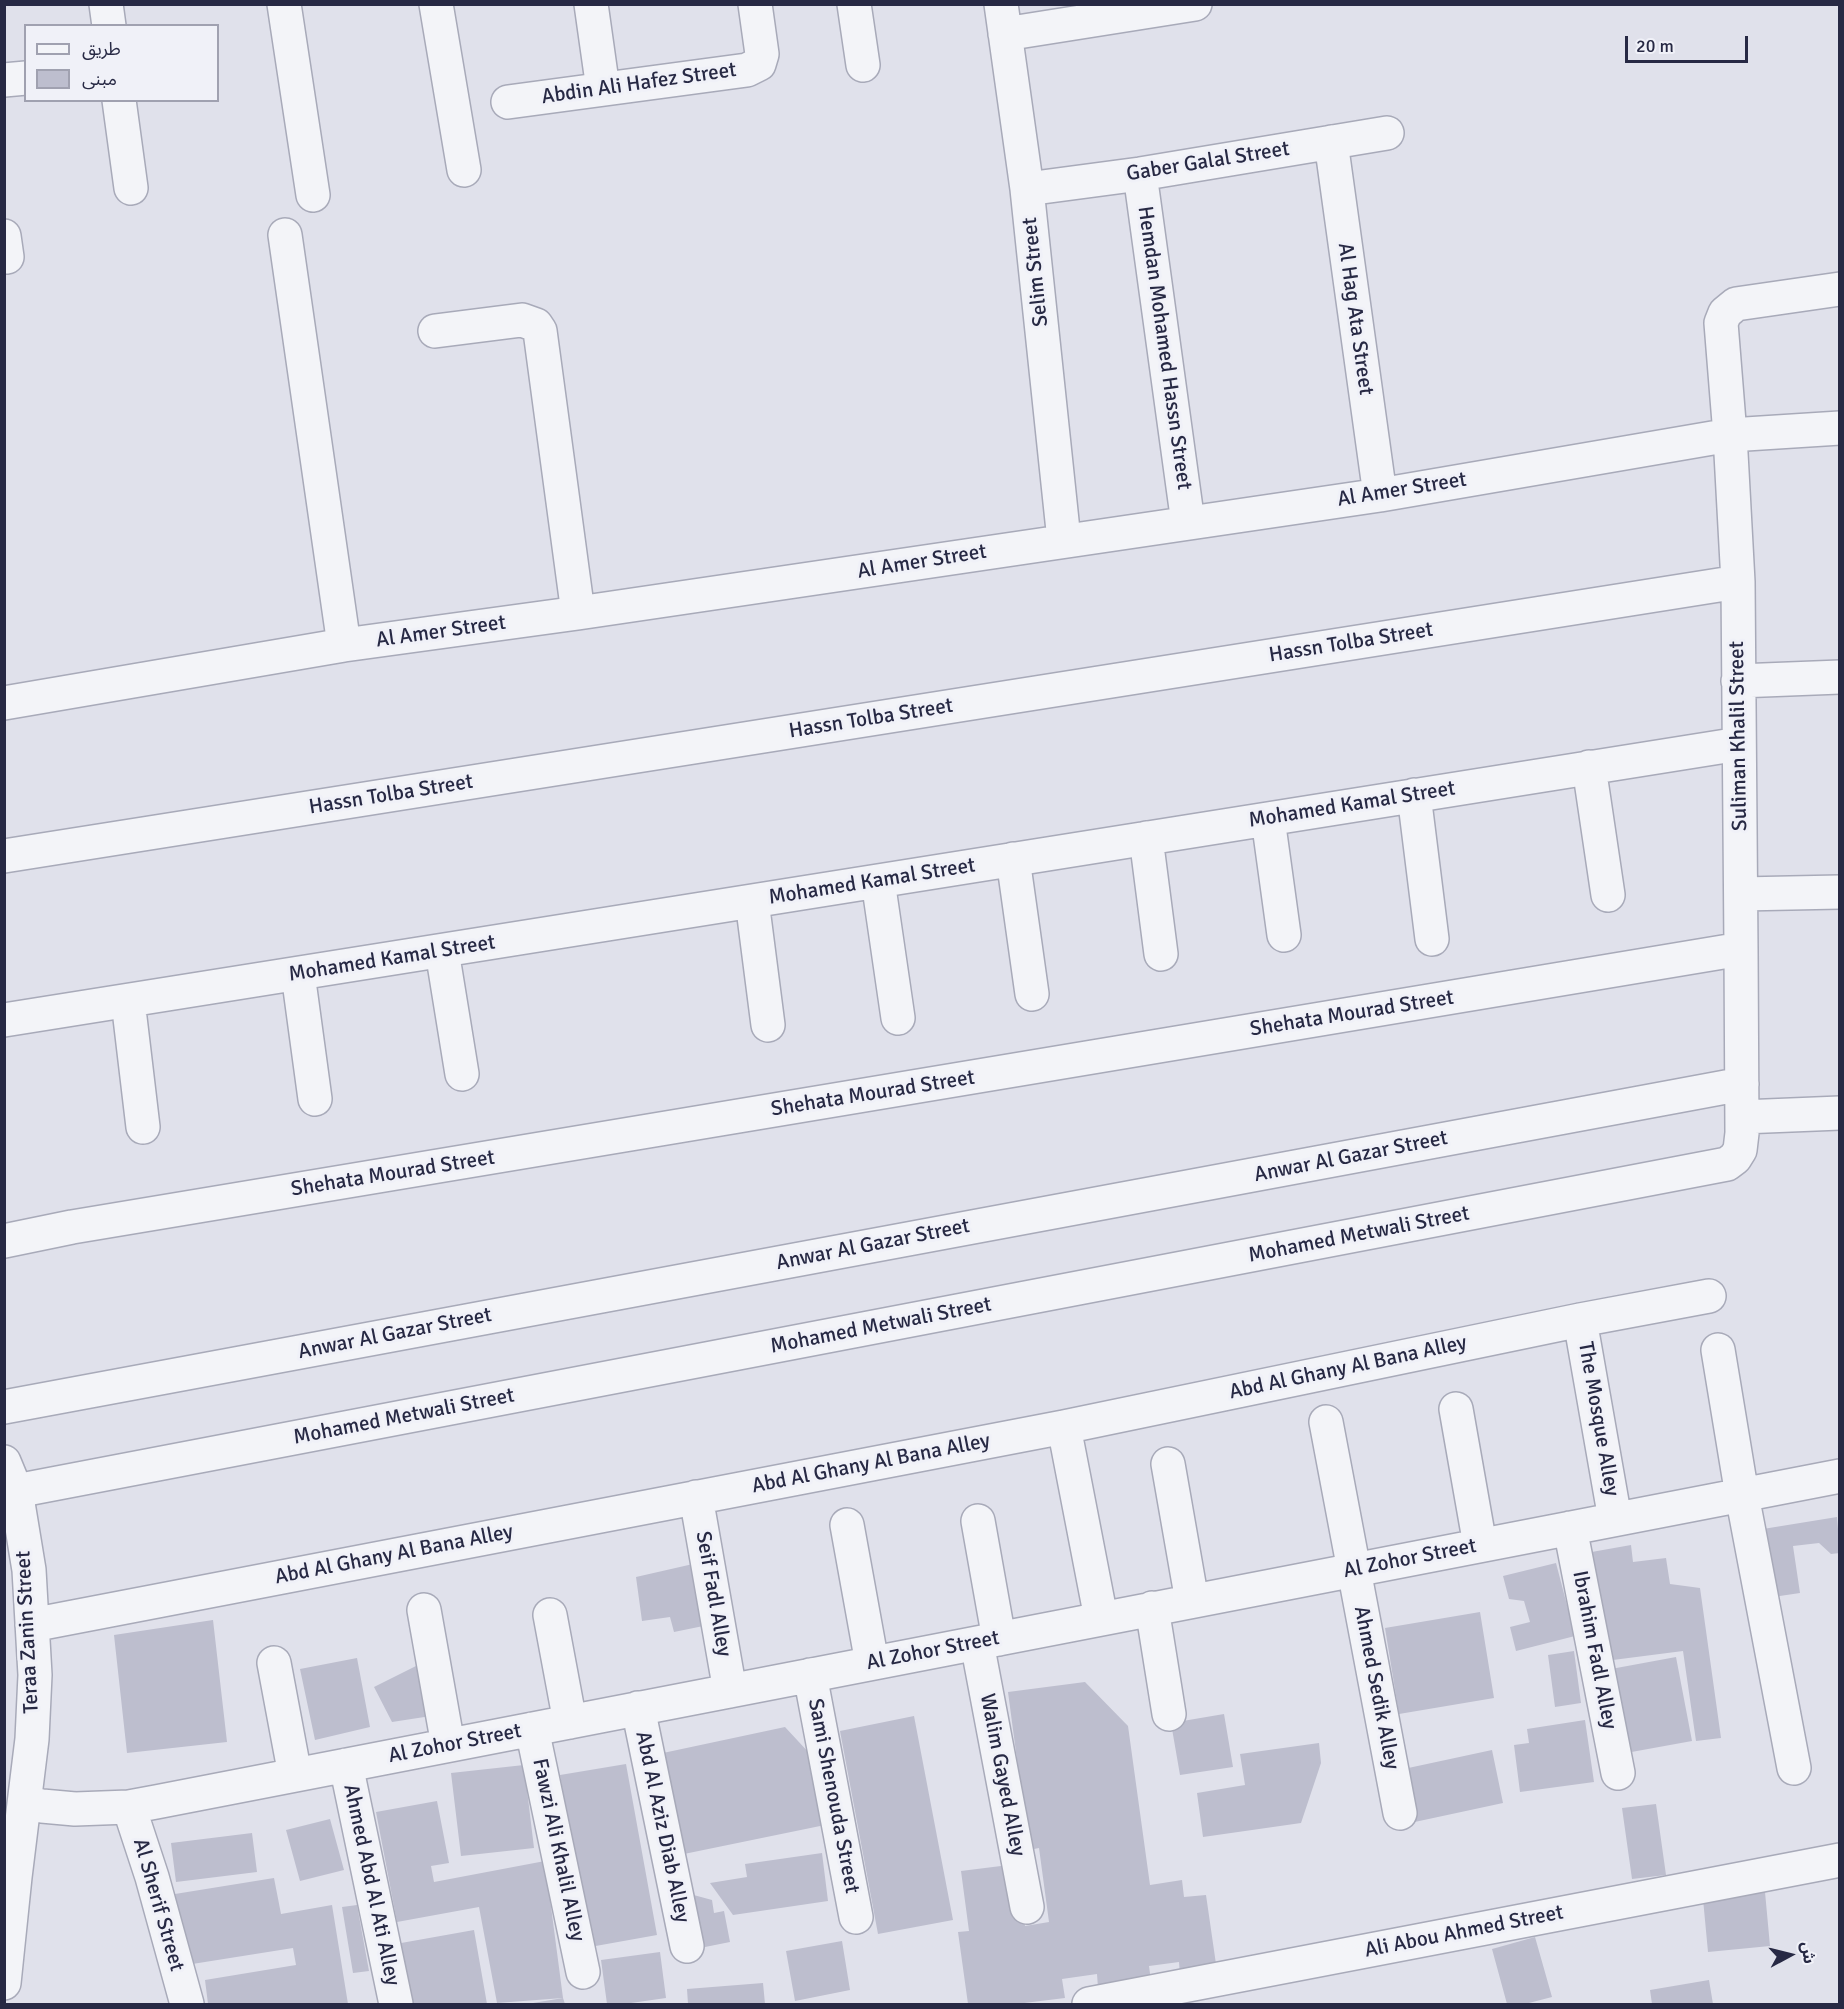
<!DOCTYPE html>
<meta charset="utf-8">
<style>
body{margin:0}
#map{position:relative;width:1844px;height:2009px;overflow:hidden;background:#e0e1eb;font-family:Signika,"Noto Sans Arabic",sans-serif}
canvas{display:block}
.frame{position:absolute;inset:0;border:6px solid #272944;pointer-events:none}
.legend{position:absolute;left:24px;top:24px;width:195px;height:78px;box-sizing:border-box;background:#f0f1f8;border:2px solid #a0a1b0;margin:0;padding:8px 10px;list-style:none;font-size:18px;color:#272944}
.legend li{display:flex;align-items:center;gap:12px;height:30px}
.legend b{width:30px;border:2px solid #a0a1b0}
.north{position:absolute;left:1760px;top:1925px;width:60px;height:60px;-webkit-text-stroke:4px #f0f1f8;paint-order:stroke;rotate:83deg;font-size:16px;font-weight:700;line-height:24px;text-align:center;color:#272944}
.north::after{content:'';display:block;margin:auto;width:21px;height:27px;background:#272944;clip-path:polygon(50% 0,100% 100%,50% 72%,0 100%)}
.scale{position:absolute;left:1625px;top:36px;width:123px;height:27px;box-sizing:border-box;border:3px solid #272944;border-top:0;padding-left:8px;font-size:18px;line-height:21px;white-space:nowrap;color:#272944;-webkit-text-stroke:4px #f0f1f8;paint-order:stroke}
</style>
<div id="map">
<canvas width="1844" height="2009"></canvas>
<div class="frame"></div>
<ul class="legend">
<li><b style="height:8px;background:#f3f4f8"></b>طريق</li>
<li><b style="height:16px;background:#bdbece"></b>مبنى</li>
</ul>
<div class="north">ش</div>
<div class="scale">20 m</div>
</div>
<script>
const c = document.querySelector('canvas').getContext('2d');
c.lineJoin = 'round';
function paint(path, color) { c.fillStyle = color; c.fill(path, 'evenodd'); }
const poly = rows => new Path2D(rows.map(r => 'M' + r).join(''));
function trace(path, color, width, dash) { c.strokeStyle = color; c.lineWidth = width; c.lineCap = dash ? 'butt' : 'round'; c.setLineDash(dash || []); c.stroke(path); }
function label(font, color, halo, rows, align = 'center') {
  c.font = font + ' Signika,sans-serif'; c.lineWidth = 6; c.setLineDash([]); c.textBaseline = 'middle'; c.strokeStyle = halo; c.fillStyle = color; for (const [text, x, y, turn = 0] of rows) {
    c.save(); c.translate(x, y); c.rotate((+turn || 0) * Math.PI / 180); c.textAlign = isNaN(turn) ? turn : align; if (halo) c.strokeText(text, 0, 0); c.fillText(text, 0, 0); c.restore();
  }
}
const building = poly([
 [1837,1517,1840,1553,1831,1554,1819,1543,1793,1546,1800,1593,1773,1597,1763,1529],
 [1631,1545,1633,1562,1666,1558,1670,1584,1700,1588,1721,1738,1696,1741,1683,1651,1605,1661,1586,1553],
 [1556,1563,1575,1636,1516,1651,1510,1627,1530,1622,1524,1601,1509,1599,1503,1576],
 [693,1564,718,1623,674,1632,670,1617,642,1621,636,1577],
 [1480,1612,1494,1698,1399,1714,1385,1628],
 [213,1620,227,1742,127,1753,114,1635],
 [1574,1651,1581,1703,1555,1707,1548,1655],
 [1676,1657,1692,1741,1626,1753,1611,1669],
 [357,1658,370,1727,315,1740,300,1669],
 [418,1665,431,1716,392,1722,374,1687],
 [1085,1682,1128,1726,1150,1885,1182,1880,1184,1897,1206,1895,1217,1971,1180,1976,1179,1962,1149,1966,1151,1981,1098,1988,1097,1974,1062,1979,1065,1998,1016,2004,968,2004,958,1932,969,1931,961,1871,1017,1864,1025,1926,1049,1922,1039,1848,1029,1850,1008,1692],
 [1224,1714,1233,1767,1180,1775,1171,1723],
 [914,1716,953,1920,878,1934,840,1731],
 [1585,1720,1594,1782,1520,1792,1514,1745,1529,1743,1527,1729],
 [785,1727,811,1755,825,1825,684,1854,663,1753],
 [1319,1743,1321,1763,1301,1823,1203,1837,1197,1793,1245,1785,1240,1754],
 [1492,1750,1503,1803,1410,1823,1399,1770],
 [626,1764,657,1935,590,1947,560,1775],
 [524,1765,534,1848,461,1856,451,1773],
 [437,1801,449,1863,431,1866,434,1882,545,1861,563,1998,497,2003,479,1907,397,1922,376,1812],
 [1656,1804,1666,1875,1632,1879,1622,1808],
 [330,1819,344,1870,300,1881,286,1830],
 [252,1833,257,1872,176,1882,171,1843],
 [822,1853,828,1901,733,1915,710,1883,747,1877,745,1864],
 [274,1878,281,1914,332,1905,348,2004,208,2004,205,1980,296,1965,293,1948,186,1965,175,1894],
 [1765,1892,1770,1946,1708,1952,1703,1899],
 [690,1894,712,1900,714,1913,724,1911,730,1942,700,1948],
 [357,1905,369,1971,353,1973,342,1907],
 [474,1930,487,2004,413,2004,410,1987,398,1989,390,1945],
 [1535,1937,1552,1997,1525,2004,1507,2004,1492,1949],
 [842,1941,850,1990,795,2001,786,1951],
 [660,1952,666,1998,624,2004,607,2004,601,1960],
 [1709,1980,1713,2004,1652,2004,1650,1990],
 [763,1983,765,2004,688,2004,687,1989],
 [563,1998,565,2004,533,2004,533,2003]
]);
const minor = poly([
 [106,4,109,26],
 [284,4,313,195],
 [436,4,464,170],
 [591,4,603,89],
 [854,4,863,65],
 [1001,4,1027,189,1064,540],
 [1005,34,1195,4],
 [4,80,26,78],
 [119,100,131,188],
 [508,102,747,70,759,64,762,54,755,4],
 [1331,142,1380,495],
 [1140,174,1188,523],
 [1027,189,1140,174,1387,133],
 [285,235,344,645],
 [4,236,7,257],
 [435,331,522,320,536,325,540,331,578,613],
 [1738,681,1840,677],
 [4,703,344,645,578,613,1380,495,1730,435,1840,428],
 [1589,767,1608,895],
 [1414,795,1432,939],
 [1268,819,1284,935],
 [1146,838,1161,954],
 [4,856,1738,582],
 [1013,859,1032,994],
 [878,881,898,1018],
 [1741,894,1840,892],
 [752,901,768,1025],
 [442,951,462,1074],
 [298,974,315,1099],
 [128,1001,143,1127],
 [4,1020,1739,744],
 [1742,1117,1840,1113],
 [4,1241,72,1227,1741,949],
 [1580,1320,1615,1519],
 [1718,1350,1742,1495,1794,1768],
 [4,1407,1742,1084],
 [1456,1409,1480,1545],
 [1326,1422,1400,1813],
 [1064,1427,1101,1618],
 [4,1462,16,1491,29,1570,35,1675,32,1739,15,1877,4,1983],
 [1168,1464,1192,1601],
 [16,1491,1727,1164,1735,1158,1740,1150,1742,1133,1741,949,1738,582,1730,435,1721,323,1725,313,1736,304,1840,289],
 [696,1497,730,1691],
 [978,1521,999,1639],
 [847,1525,872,1663],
 [1570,1528,1618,1773],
 [1152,1608,1169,1714],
 [424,1610,448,1745],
 [550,1615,570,1722],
 [32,1625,1064,1427,1580,1320,1709,1296],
 [977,1643,1027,1907],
 [274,1663,295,1775],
 [810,1675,856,1917],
 [638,1708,687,1946],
 [532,1729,583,1972],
 [346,1765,396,2004],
 [25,1802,42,1806,75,1809,129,1807,156,1802,1840,1476],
 [129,1807,152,1877,187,2004],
 [1089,2004,1840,1860]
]);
const streetNames = [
 ["Abdin Ali Hafez Street",639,84,-8],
 ["Gaber Galal Street",1208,162,-9],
 ["Selim Street",1036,272,-96],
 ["Al Hag Ata Street",1355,319,82],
 ["Hemdan Mohamed Hassn Street",1164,348,82],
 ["Al Amer Street",1402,490,-9],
 ["Al Amer Street",922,562,-9],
 ["Al Amer Street",441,632,-8],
 ["Hassn Tolba Street",1351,643,-9],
 ["Hassn Tolba Street",871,719,-9],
 ["Suliman Khalil Street",1739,736,-91],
 ["Hassn Tolba Street",391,795,-9],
 ["Mohamed Kamal Street",1352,805,-9],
 ["Mohamed Kamal Street",872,882,-9],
 ["Mohamed Kamal Street",392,959,-9],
 ["Shehata Mourad Street",1352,1014,-9],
 ["Shehata Mourad Street",873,1094,-9],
 ["Anwar Al Gazar Street",1351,1157,-11],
 ["Shehata Mourad Street",393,1174,-9],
 ["Mohamed Metwali Street",1359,1235,-11],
 ["Anwar Al Gazar Street",873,1245,-11],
 ["Mohamed Metwali Street",881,1326,-11],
 ["Anwar Al Gazar Street",395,1334,-11],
 ["Abd Al Ghany Al Bana Alley",1348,1368,-12],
 ["Mohamed Metwali Street",404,1417,-11],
 ["The Mosque Alley",1598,1419,80],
 ["Abd Al Ghany Al Bana Alley",871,1464,-11],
 ["Abd Al Ghany Al Bana Alley",394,1555,-11],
 ["Al Zohor Street",1410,1559,-11],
 ["Seif Fadl Alley",713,1594,80],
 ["Teraa Zanin Street",28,1632,-93],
 ["Ibrahim Fadl Alley",1594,1650,79],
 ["Al Zohor Street",933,1651,-11],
 ["Ahmed Sedik Alley",1376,1688,79],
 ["Al Zohor Street",455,1744,-11],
 ["Walim Gayed Alley",1002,1775,79],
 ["Sami Shenouda Street",833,1796,79],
 ["Abd Al Aziz Diab Alley",662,1827,78],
 ["Fawzi Ali Khalil Alley",558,1850,78],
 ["Ahmed Abd Al Ati Alley",371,1885,78],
 ["Al Sherif Street",158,1905,74],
 ["Ali Abou Ahmed Street",1464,1932,-11]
];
paint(building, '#bdbece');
trace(minor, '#a8aab9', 36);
trace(minor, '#f3f4f8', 33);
label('21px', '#272944', '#f0f1f8', streetNames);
</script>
